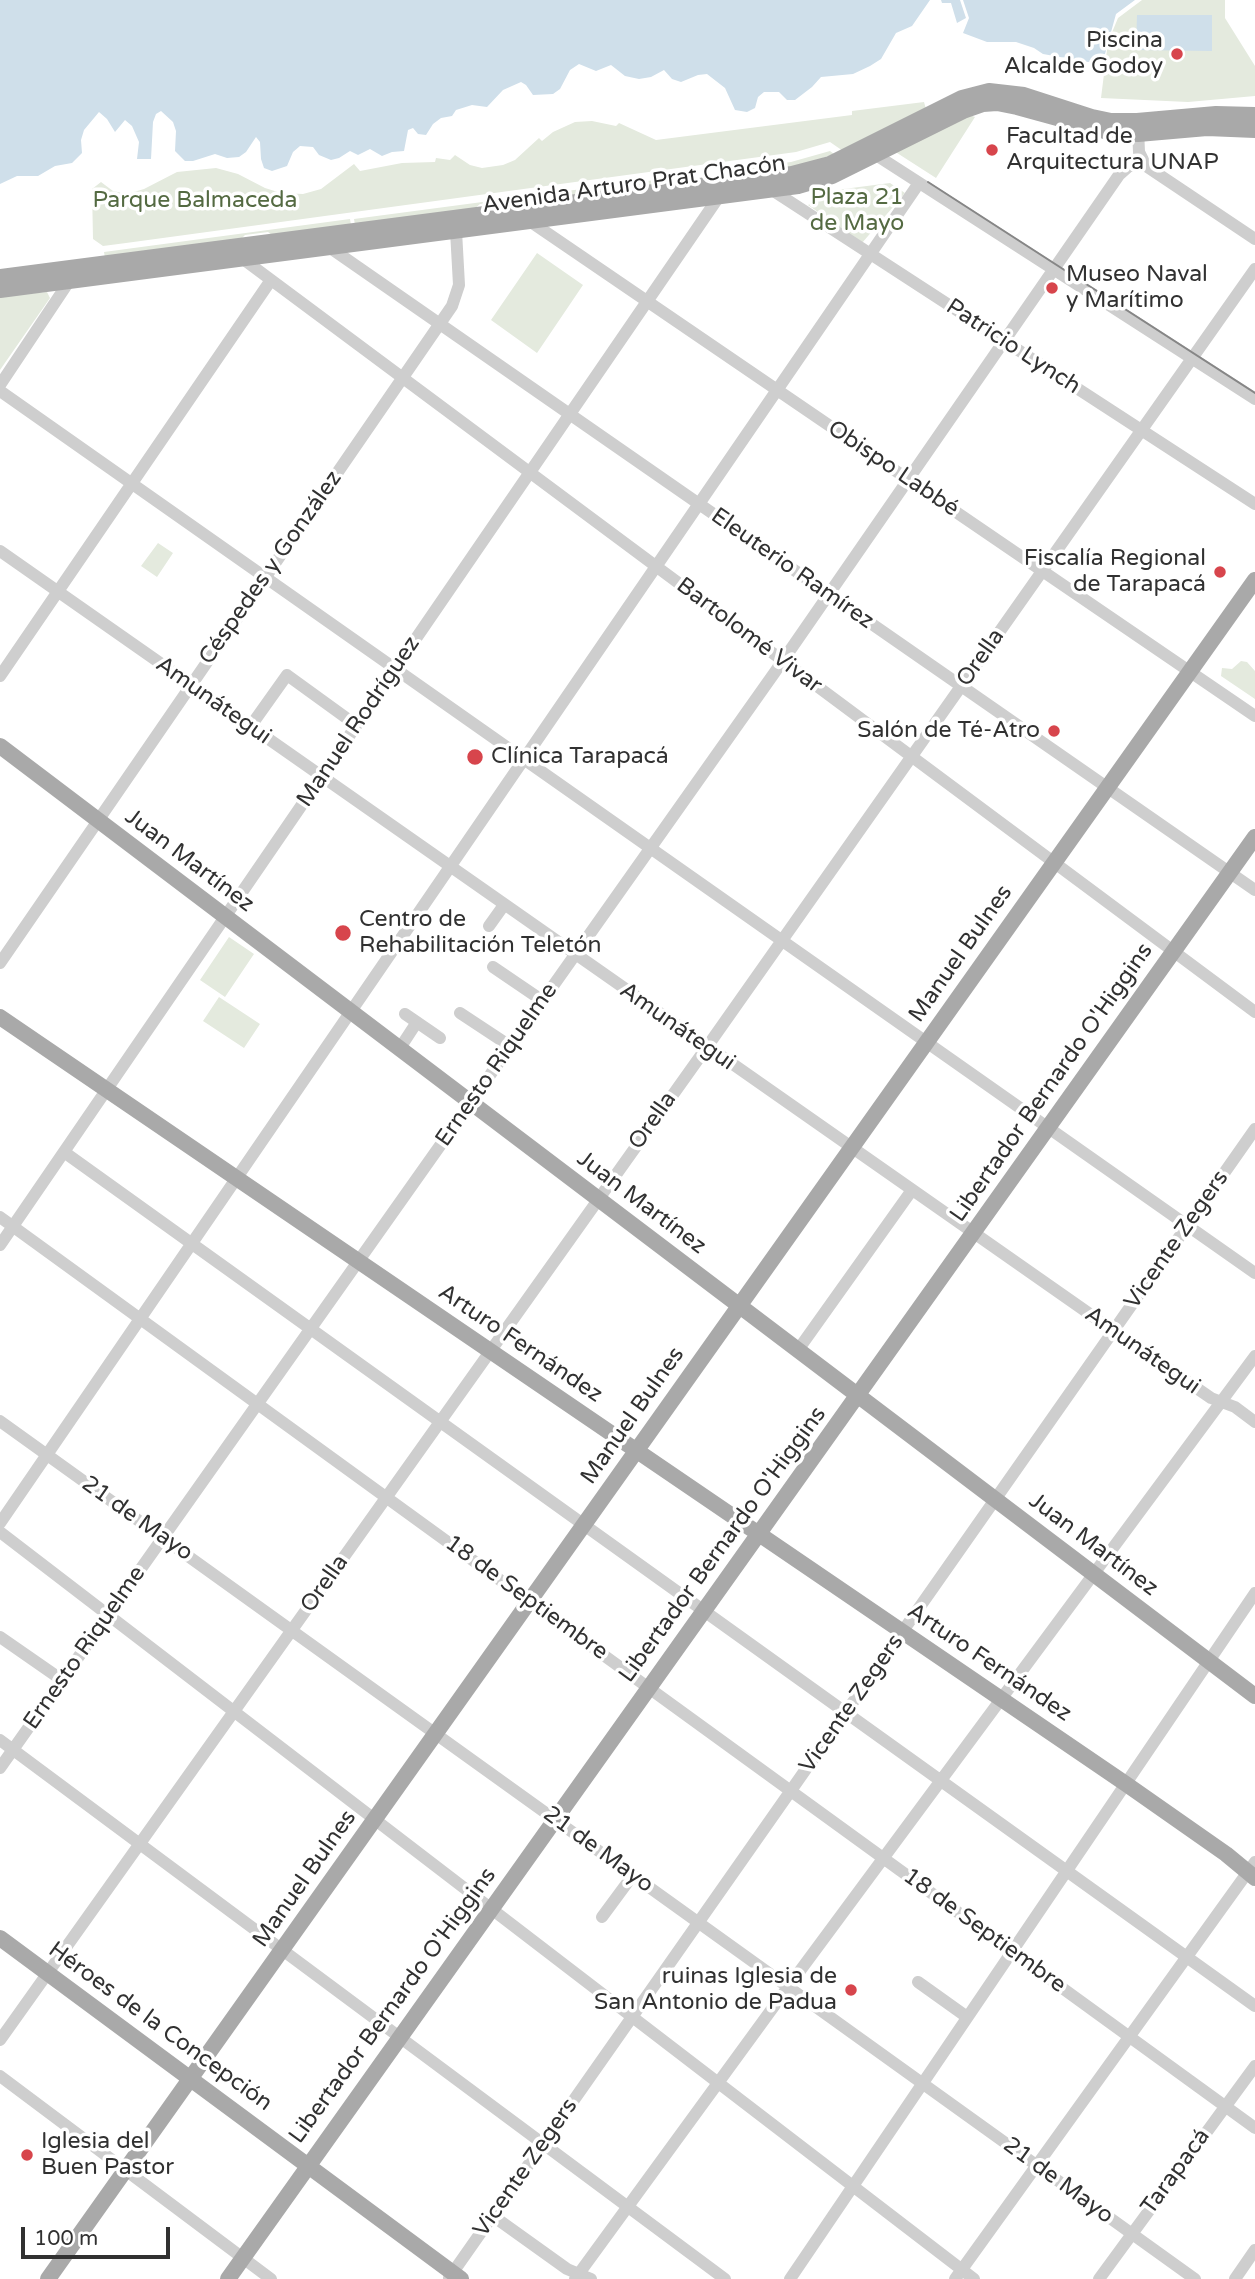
<!DOCTYPE html>
<meta charset="utf-8">
<style>
body{margin:0}
#map{position:relative;width:1255px;height:2279px;overflow:hidden;background:#fff;font-family:"Varela Round",sans-serif}
canvas{display:block}
.scale{position:absolute;left:21px;top:2227px;width:149px;height:32px;box-sizing:border-box;border:4px solid #313131;border-top:0;padding-left:9px;font-size:21px;line-height:24px;white-space:nowrap;color:#313131;-webkit-text-stroke:5px #fff;paint-order:stroke}
</style>
<div id="map">
<canvas width="1255" height="2279"></canvas>
<div class="scale">100 m</div>
</div>
<script>
const c = document.querySelector('canvas').getContext('2d');
c.lineJoin = 'round';
function paint(path, color) { c.fillStyle = color; c.fill(path, 'evenodd'); }
const poly = rows => new Path2D(rows.map(r => 'M' + r).join(''));
function trace(path, color, width, dash) { c.strokeStyle = color; c.lineWidth = width; c.lineCap = dash ? 'butt' : 'round'; c.setLineDash(dash || []); c.stroke(path); }
function label(font, color, halo, rows, align = 'center') {
  c.font = font + ' "Varela Round",sans-serif'; c.lineWidth = 7; c.setLineDash([]); c.textBaseline = 'middle'; c.strokeStyle = halo; c.fillStyle = color; for (const [text, x, y, turn = 0] of rows) {
    c.save(); c.translate(x, y); c.rotate((+turn || 0) * Math.PI / 180); c.textAlign = isNaN(turn) ? turn : align; if (halo) c.strokeText(text, 0, 0); c.fillText(text, 0, 0); c.restore();
  }
}
const green = poly([
 [1142,0,1225,0,1225,18,1255,66,1255,96,1188,102,1101,98,1108,42,1118,18],
 [924,102,926,109,843,151,830,142,796,152,126,243,103,246,93,239,92,189,101,182,113,191,127,194,144,189,177,172,216,168,238,174,265,188,281,193,303,194,321,189,354,164,360,171,402,163,435,162,436,158,450,160,455,155,470,165,482,168,503,165,515,160,539,138,542,141,553,132,575,122,592,121,616,126,619,123,656,140,852,115,852,111],
 [970,115,975,117,936,178,894,151],
 [830,151,834,154,801,166,729,176,728,170,791,162],
 [688,176,688,182,525,202,517,199,501,201,501,199],
 [890,183,905,193,862,243,808,205,836,190],
 [490,201,490,203,480,204,473,210,355,225,354,219],
 [350,219,351,225,272,235,268,232,245,235,241,239,105,258,104,252],
 [537,253,583,285,537,353,491,320],
 [47,292,50,298,0,370,0,296],
 [158,543,173,553,157,577,141,566],
 [1241,661,1247,662,1255,671,1255,699,1221,676,1222,668,1232,669],
 [229,937,254,954,225,997,200,980],
 [219,997,260,1024,244,1048,203,1021]
]);
const water = poly([
 [0,0,930,0,912,26,896,33,881,59,870,66,853,74,821,77,812,87,795,100,787,100,779,92,764,92,758,97,755,108,747,112,735,110,725,88,707,74,698,75,681,82,672,79,664,70,651,77,639,79,625,76,611,65,596,71,579,64,570,70,560,89,553,94,533,95,526,85,521,82,503,90,487,107,472,105,456,110,452,116,441,118,433,124,426,135,418,134,413,128,408,130,404,151,392,152,382,156,370,149,358,155,350,151,339,158,331,160,319,155,313,147,300,146,293,152,287,166,272,171,264,168,261,159,260,142,256,137,246,152,239,157,227,158,215,154,193,161,185,161,175,151,176,131,173,122,161,111,156,114,153,122,151,159,137,159,139,142,132,126,125,120,115,132,107,119,99,112,84,130,81,140,82,153,72,163,55,166,38,176,17,176,0,184],
 [941,0,960,0,966,18,957,23,951,3,942,3],
 [963,0,1135,0,1116,14,1105,54,1095,61,1088,62,1043,54,1034,48,1016,42,987,42,963,33,969,18],
 [1137,15,1212,15,1212,51,1136,50]
]);
const minor = poly([
 [1138,128,1139,152,1146,166,1255,239],
 [876,155,1255,399],
 [772,190,1255,504],
 [531,222,1255,716],
 [329,247,1255,890],
 [243,259,1255,1012],
 [0,385,68,283,68,277],
 [0,391,1255,1273],
 [0,551,1124,1338,1211,1398,1235,1407,1255,1422],
 [0,676,271,280],
 [250,727,287,675,356,725],
 [489,926,504,905],
 [0,963,452,306,459,285,456,231],
 [493,967,543,1001],
 [460,1013,510,1046],
 [405,1014,440,1038],
 [400,1048,417,1022],
 [64,1152,1255,2006],
 [0,1217,1255,2128],
 [0,1245,718,198],
 [798,1350,912,1190],
 [0,1421,1195,2279],
 [0,1523,919,183],
 [0,1532,974,2279],
 [0,1637,62,1680],
 [0,1740,725,2279],
 [0,1768,775,672,1119,175,1128,167,1142,161],
 [602,1917,633,1875],
 [918,1982,967,2017],
 [0,2040,714,1037,1255,269],
 [0,2076,271,2279],
 [493,2216,567,2269,591,2279],
 [449,2278,1255,1129],
 [575,2279,788,1987,1255,1356],
 [790,2279,1255,1593],
 [955,2279,1255,1862],
 [1099,2279,1255,2066],
 [1235,2279,1255,2250]
]);
const major = poly([
 [0,277,792,174,830,164,962,98,989,91,1024,95,1092,117,1111,121,1137,121,1216,114,1255,115],
 [0,290,798,186,832,176,963,111,983,104,997,103,1017,107,1112,133,1138,134,1207,128,1255,130],
 [0,746,1255,1696],
 [0,1017,1126,1784,1226,1854,1255,1878],
 [0,1938,461,2279],
 [48,2279,1255,580],
 [228,2279,1255,837]
]);
const tram = poly([
 [928,182,1255,393]
]);
const markers = [
 [1177,54,7,"#d7454c"],
 [992,150,7,"#d7454c"],
 [1052,288,7,"#d7454c"],
 [1220,572,7,"#d7454c"],
 [1054,731,7,"#d7454c"],
 [475,757,9,"#d7454c"],
 [343,933,9,"#d7454c"],
 [851,1990,7,"#d7454c"],
 [27,2155,7,"#d7454c"]
];
const poiNames = [
 ["Piscina",1163,41,"right"],
 ["Alcalde Godoy",1163,67,"right"],
 ["Facultad de",1006,137],
 ["Arquitectura UNAP",1006,163],
 ["Museo Naval",1066,275],
 ["y Marítimo",1066,301],
 ["Fiscalía Regional",1206,559,"right"],
 ["de Tarapacá",1206,585,"right"],
 ["Salón de Té-Atro",1040,731,"right"],
 ["Clínica Tarapacá",491,757],
 ["Centro de",359,920],
 ["Rehabilitación Teletón",359,946],
 ["ruinas Iglesia de",837,1977,"right"],
 ["San Antonio de Padua",837,2003,"right"],
 ["Iglesia del",41,2142],
 ["Buen Pastor",41,2168]
];
const streetNames = [
 ["Avenida Arturo Prat Chacón",634,185,-8],
 ["Patricio Lynch",1013,347,33],
 ["Obispo Labbé",893,469,34],
 ["Céspedes y González",271,568,-55],
 ["Eleuterio Ramírez",792,569,35],
 ["Bartolomé Vivar",749,636,37],
 ["Orella",981,658,-55],
 ["Amunátegui",213,701,35],
 ["Manuel Rodríguez",359,722,-56],
 ["Juan Martínez",189,861,37],
 ["Manuel Bulnes",961,954,-55],
 ["Amunátegui",677,1027,35],
 ["Ernesto Riquelme",497,1065,-55],
 ["Libertador Bernardo O'Higgins",1052,1083,-55],
 ["Orella",653,1121,-55],
 ["Juan Martínez",641,1203,37],
 ["Vicente Zegers",1177,1240,-55],
 ["Arturo Fernández",520,1344,34],
 ["Amunátegui",1142,1351,35],
 ["Manuel Bulnes",633,1416,-55],
 ["21 de Mayo",137,1519,35],
 ["Libertador Bernardo O'Higgins",723,1545,-54],
 ["Juan Martínez",1093,1545,37],
 ["Orella",325,1584,-55],
 ["18 de Septiembre",526,1598,36],
 ["Ernesto Riquelme",85,1648,-55],
 ["Arturo Fernández",989,1663,34],
 ["Vicente Zegers",852,1704,-55],
 ["21 de Mayo",598,1850,36],
 ["Manuel Bulnes",305,1879,-55],
 ["18 de Septiembre",984,1931,36],
 ["Libertador Bernardo O'Higgins",393,2006,-54],
 ["Héroes de la Concepción",160,2027,36],
 ["Vicente Zegers",526,2168,-55],
 ["Tarapacá",1176,2172,-54],
 ["21 de Mayo",1058,2181,36]
];
const parkNames = [
 ["Plaza 21",857,198],
 ["de Mayo",857,224],
 ["Parque Balmaceda",195,201]
];
paint(green, '#e4eade');
paint(water, '#cfdfea');
trace(minor, '#cecece', 12);
trace(major, '#a9a9a9', 16);
trace(tram, '#868686', 2);
for (const [x, y, r, color] of markers) { const dot = new Path2D(); dot.arc(x, y, r, 0, 2 * Math.PI); c.fillStyle = color; c.fill(dot); trace(dot, '#fff', 2.5); }
label('23px', '#313131', '#fff', poiNames, 'left');
label('23px', '#313131', '#fff', streetNames);
label('23px', '#546a42', '#fff', parkNames);
</script>
